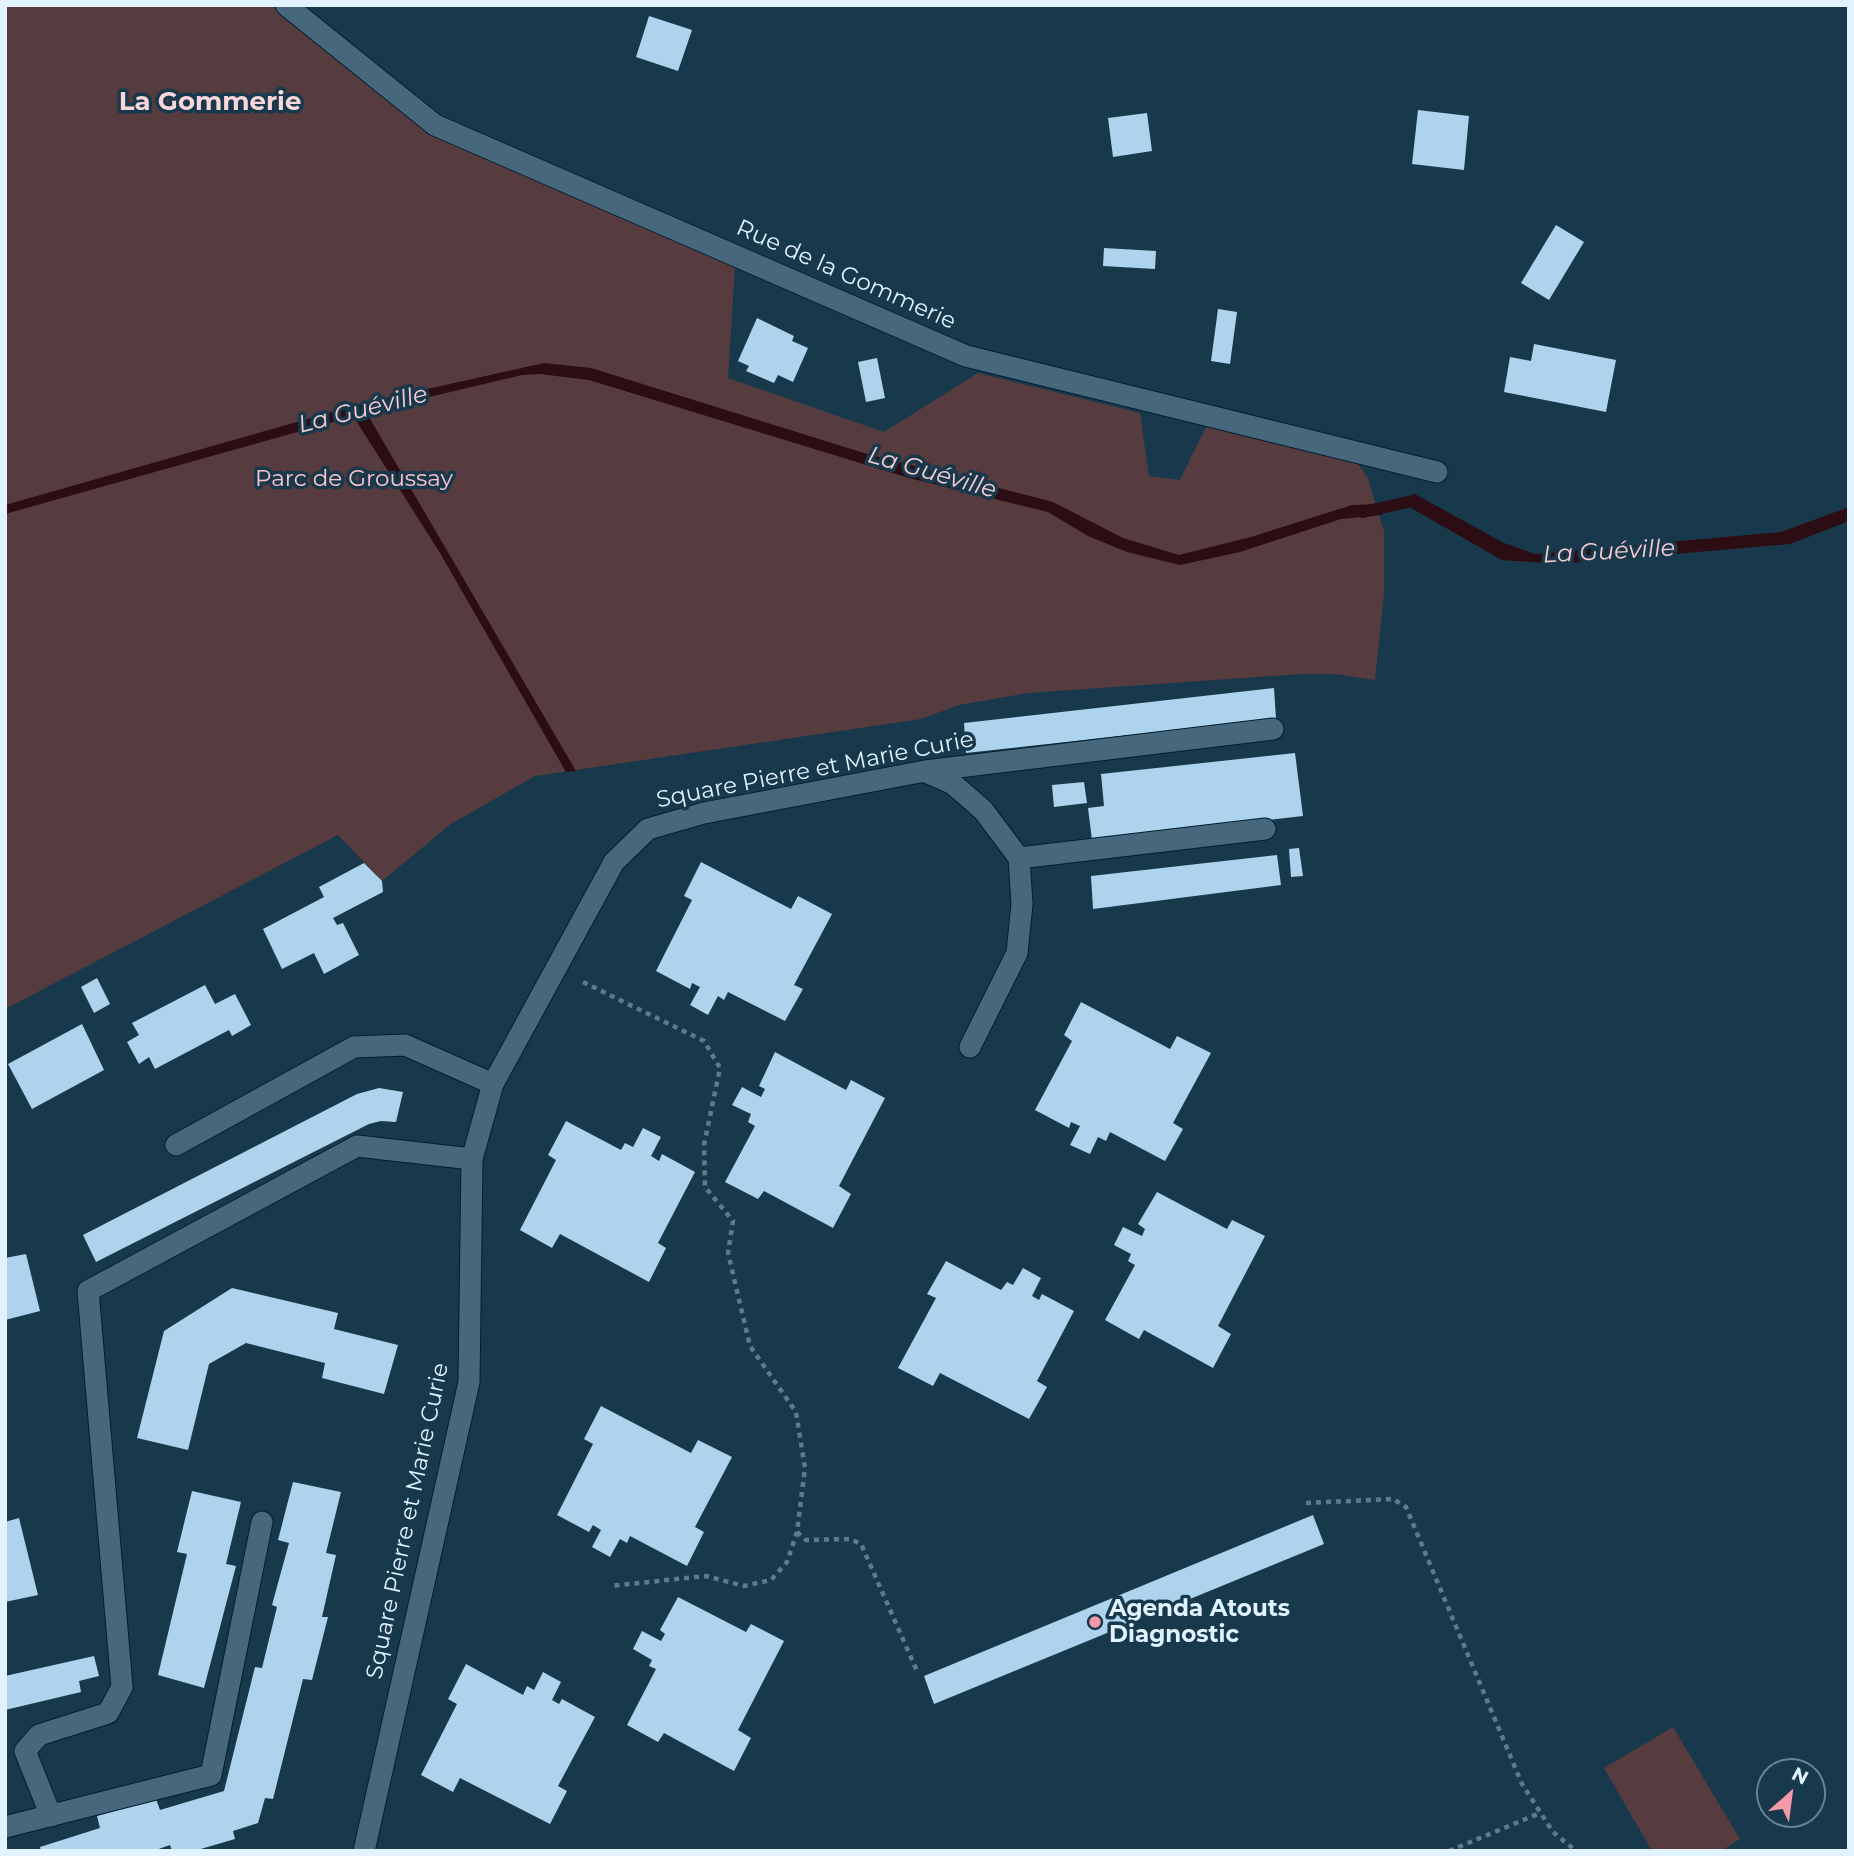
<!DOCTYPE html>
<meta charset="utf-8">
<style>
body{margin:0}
#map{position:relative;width:1854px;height:1856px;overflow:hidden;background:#18394b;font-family:Montserrat,sans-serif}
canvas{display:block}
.frame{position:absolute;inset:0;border:7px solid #e0f3fe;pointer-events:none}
.north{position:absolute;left:1756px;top:1758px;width:70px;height:70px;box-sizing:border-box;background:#18394b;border:2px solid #688393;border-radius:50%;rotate:28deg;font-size:19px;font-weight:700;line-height:28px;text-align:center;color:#e0f3fe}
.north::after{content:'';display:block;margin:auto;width:24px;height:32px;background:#f39aa9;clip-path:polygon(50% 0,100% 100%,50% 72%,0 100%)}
</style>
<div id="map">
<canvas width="1854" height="1856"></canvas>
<div class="frame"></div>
<div class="north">N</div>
</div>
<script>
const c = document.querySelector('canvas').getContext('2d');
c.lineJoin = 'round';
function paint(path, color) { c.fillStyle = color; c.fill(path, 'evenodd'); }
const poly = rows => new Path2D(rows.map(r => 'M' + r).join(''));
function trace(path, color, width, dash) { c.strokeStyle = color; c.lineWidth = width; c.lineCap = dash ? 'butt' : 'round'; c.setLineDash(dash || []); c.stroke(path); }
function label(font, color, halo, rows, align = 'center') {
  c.font = font + ' Montserrat,sans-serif'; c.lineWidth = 7; c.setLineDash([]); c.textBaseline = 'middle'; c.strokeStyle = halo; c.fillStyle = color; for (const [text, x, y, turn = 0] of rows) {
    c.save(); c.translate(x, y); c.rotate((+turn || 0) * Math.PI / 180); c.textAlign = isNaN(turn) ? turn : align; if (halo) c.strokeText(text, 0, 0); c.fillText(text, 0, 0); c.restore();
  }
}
const green = poly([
 [5,5,272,5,435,135,735,265,728,378,884,432,978,373,1140,413,1149,476,1180,480,1207,425,1357,463,1367,476,1384,531,1384,593,1375,680,1334,674,1301,674,1028,693,959,705,921,719,535,776,451,824,382,881,338,835,5,1009],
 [1673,1727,1740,1839,1721,1851,1652,1851,1604,1768]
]);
const water = poly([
 [544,363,591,368,864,453,1053,502,1123,538,1179,555,1251,537,1352,505,1377,504,1382,515,1341,519,1240,552,1180,565,1127,552,1088,536,1048,512,909,478,589,380,540,374,522,375,366,412,576,771,566,772,440,553,355,419,333,422,5,514,5,505,360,404],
 [1413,493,1504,543,1535,554,1781,532,1849,507,1849,521,1790,544,1559,564,1502,560,1411,508]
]);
const stream = poly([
 [1363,512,1412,501,1425,509]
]);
const building = poly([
 [649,16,692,30,678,71,636,57],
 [1418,110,1469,116,1464,170,1412,164],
 [1147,113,1152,151,1113,157,1108,118],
 [1556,225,1584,242,1549,300,1521,283],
 [1104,248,1156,251,1155,269,1103,266],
 [1218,309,1237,312,1230,364,1211,361],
 [757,318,794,336,792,341,808,348,793,382,778,375,774,383,746,371,749,366,738,361],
 [1534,344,1616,360,1606,412,1504,392,1510,357,1531,361],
 [877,358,885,398,866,402,858,362],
 [1274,688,1276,719,966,753,964,723],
 [1295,753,1303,816,1092,840,1088,808,1104,806,1101,774],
 [1084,782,1087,803,1054,807,1052,785],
 [1299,848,1303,876,1291,877,1289,849],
 [1277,855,1281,885,1093,909,1091,876],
 [701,862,791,909,798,896,832,914,794,985,803,989,785,1021,728,992,724,1000,718,996,708,1015,690,1005,700,987,692,983,690,989,656,971,692,900,684,896],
 [364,863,382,881,383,892,333,918,337,925,343,923,359,955,324,974,314,953,282,969,263,929,324,897,319,887],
 [97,978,110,1004,94,1013,81,987],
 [205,985,215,1004,235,994,251,1025,232,1036,229,1030,155,1069,149,1057,139,1064,127,1042,139,1035,132,1023],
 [1081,1002,1170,1049,1177,1036,1211,1053,1173,1123,1183,1129,1165,1161,1110,1132,1106,1141,1098,1137,1090,1154,1070,1145,1080,1126,1071,1122,1069,1128,1035,1110,1072,1041,1064,1035],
 [82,1024,104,1070,32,1109,8,1064],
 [775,1052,846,1090,851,1080,885,1098,839,1186,851,1194,833,1228,764,1191,758,1199,725,1182,755,1126,748,1122,751,1114,732,1105,742,1087,761,1097,765,1089,759,1086],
 [379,1088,403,1092,396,1122,381,1121,369,1124,96,1262,83,1235,357,1094],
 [566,1121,621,1150,625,1143,633,1147,643,1128,661,1137,651,1156,659,1161,662,1154,695,1172,658,1243,666,1248,649,1282,560,1234,552,1248,520,1230,556,1160,548,1155],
 [1157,1192,1227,1229,1232,1220,1265,1236,1218,1326,1231,1334,1213,1368,1144,1330,1139,1339,1105,1320,1135,1265,1128,1261,1131,1254,1114,1245,1123,1227,1142,1236,1145,1229,1138,1224],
 [26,1254,40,1311,5,1320,5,1258],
 [946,1261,1001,1290,1007,1282,1013,1285,1023,1268,1041,1278,1032,1296,1039,1300,1042,1294,1074,1311,1037,1381,1047,1387,1029,1419,940,1373,933,1386,898,1368,936,1298,927,1294],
 [232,1288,338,1313,334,1329,398,1345,384,1394,322,1378,325,1363,246,1343,209,1364,188,1450,137,1438,164,1331],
 [601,1406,691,1453,698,1440,732,1457,695,1527,704,1532,687,1566,630,1536,627,1543,620,1539,610,1557,592,1547,601,1530,593,1525,589,1532,557,1515,593,1444,584,1439],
 [293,1482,341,1492,326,1553,336,1555,322,1617,328,1617,312,1680,303,1679,273,1799,265,1798,258,1823,233,1831,235,1839,194,1851,172,1851,170,1845,153,1851,41,1851,40,1847,100,1828,97,1816,156,1799,160,1810,224,1791,255,1667,262,1668,277,1607,272,1605,289,1543,278,1540],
 [192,1491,241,1502,226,1564,236,1566,204,1688,158,1675,187,1554,177,1552],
 [1313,1515,1324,1544,934,1704,924,1676],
 [19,1518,38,1595,5,1602,5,1522],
 [678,1597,746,1632,751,1624,784,1641,738,1730,751,1738,734,1771,664,1733,658,1742,627,1725,656,1669,649,1666,652,1660,633,1649,642,1631,661,1641,665,1634,660,1630],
 [94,1656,99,1676,79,1681,81,1692,5,1710,5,1676],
 [466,1664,523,1695,527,1686,534,1690,543,1672,561,1682,552,1700,559,1704,562,1699,595,1717,558,1786,567,1791,550,1824,460,1778,453,1792,421,1775,457,1704,448,1699]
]);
const path = poly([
 [583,982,704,1041,720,1068,704,1145,705,1187,733,1221,728,1253,750,1346,796,1412,805,1468,797,1532,787,1562,771,1580,744,1586,706,1576,610,1586],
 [1306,1503,1393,1499,1406,1507,1522,1784,1553,1832,1576,1851],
 [797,1532,806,1540,850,1539,861,1544,917,1671],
 [1449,1851,1540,1813]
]);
const minor = poly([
 [286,5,435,125,966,356,1437,472],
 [926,772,953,784,983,810,1019,858,1022,904,1017,953,970,1047],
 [1019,858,1265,829],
 [176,1145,354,1047,405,1045,493,1084],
 [51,1816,25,1751,39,1735,108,1713,122,1687,88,1291,357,1146,472,1159],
 [5,1827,211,1775,262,1522],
 [364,1851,469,1382,472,1159,493,1084,614,862,648,829,704,813,925,771,1273,729]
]);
const markers = [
 [1095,1622,7,"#f39aa9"]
];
const streetNames = [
 ["Rue de la Gommerie",846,275,24],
 ["Square Pierre et Marie Curie",815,770,-11],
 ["Square Pierre et Marie Curie",408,1521,-78]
];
const parkNames = [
 ["Parc de Groussay",354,479]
];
const poiNames = [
 ["Agenda Atouts",1109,1609],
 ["Diagnostic",1109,1635]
];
const waterNames = [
 ["La Guéville",363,410,-14],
 ["La Guéville",932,473,16],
 ["La Guéville",1609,552,-3]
];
const quarterNames = [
 ["La Gommerie",210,102]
];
paint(green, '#563b3f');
paint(water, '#2d0d14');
trace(stream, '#2d0d14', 12);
paint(building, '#add4ec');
trace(minor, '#001f30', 23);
trace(path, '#5f7b8a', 4.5, [5, 5]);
trace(minor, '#47687c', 21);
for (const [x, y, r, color] of markers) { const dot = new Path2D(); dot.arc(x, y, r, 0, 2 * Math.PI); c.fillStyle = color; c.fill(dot); trace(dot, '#18394b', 2.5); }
label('23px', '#e0f3fe', '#18394b', streetNames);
label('23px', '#fcc3cb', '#18394b', parkNames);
label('bold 23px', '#e0f3fe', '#18394b', poiNames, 'left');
label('italic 24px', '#f7cbd1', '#18394b', waterNames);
label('bold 26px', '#f9d6da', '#18394b', quarterNames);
</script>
